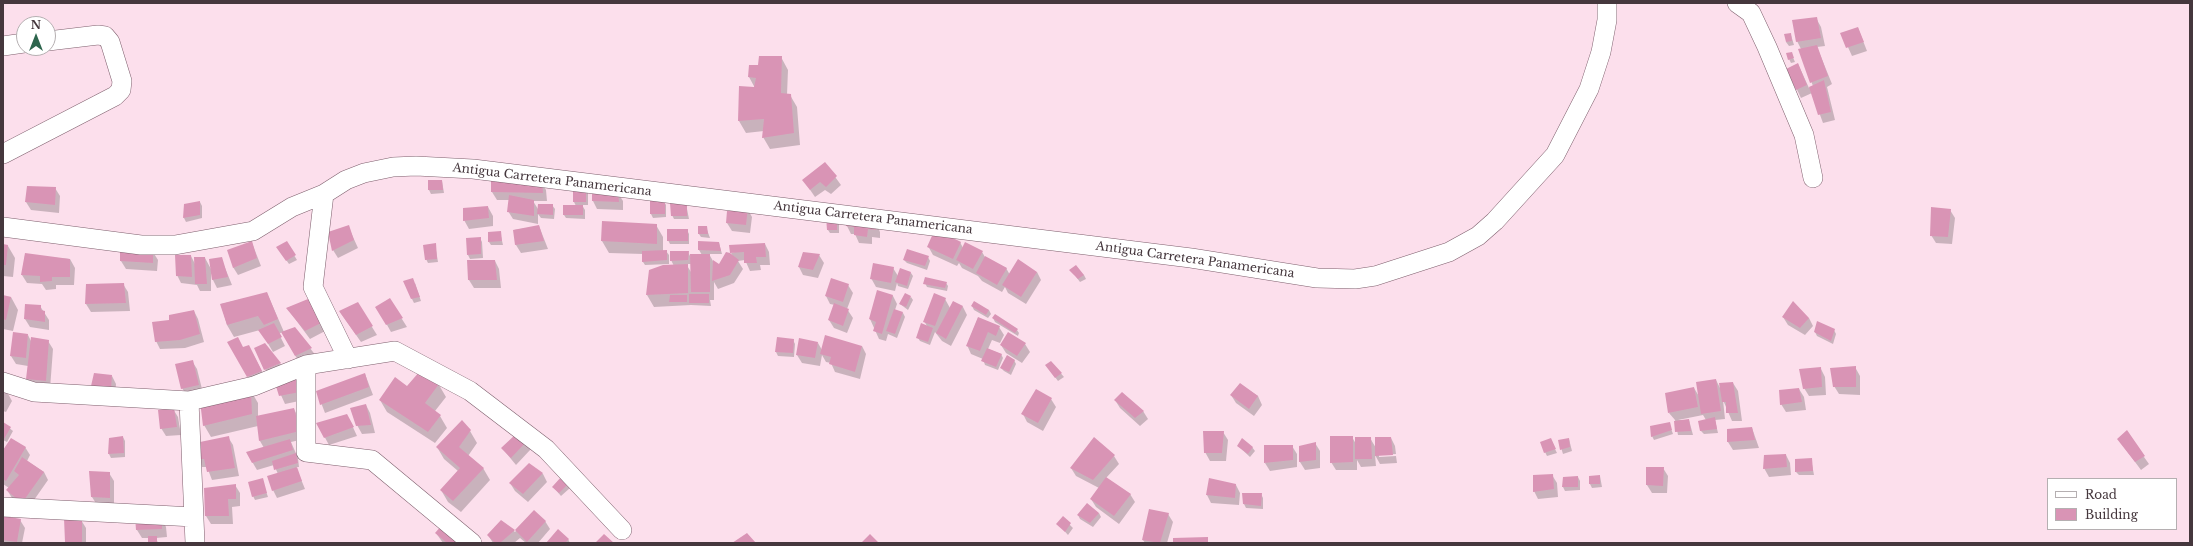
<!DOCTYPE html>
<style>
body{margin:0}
#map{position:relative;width:2193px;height:546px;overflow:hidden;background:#fcdfec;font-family:"Libre Baskerville",serif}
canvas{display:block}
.frame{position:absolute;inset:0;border:4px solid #45373d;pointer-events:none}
.legend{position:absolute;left:2047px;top:478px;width:130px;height:52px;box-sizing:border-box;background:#fff;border:1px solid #b5afb1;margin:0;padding:5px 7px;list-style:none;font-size:12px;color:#45373d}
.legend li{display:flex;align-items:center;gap:8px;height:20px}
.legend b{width:20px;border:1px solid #b5afb1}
.north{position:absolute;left:16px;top:16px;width:40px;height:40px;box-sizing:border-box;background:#fff;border:1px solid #b5afb1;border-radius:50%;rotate:0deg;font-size:11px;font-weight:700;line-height:16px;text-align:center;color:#45373d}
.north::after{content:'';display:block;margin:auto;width:14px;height:18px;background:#2d654d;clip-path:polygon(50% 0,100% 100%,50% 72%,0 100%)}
</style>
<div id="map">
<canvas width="2193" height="546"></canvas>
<div class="frame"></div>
<ul class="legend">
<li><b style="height:5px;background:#fff"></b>Road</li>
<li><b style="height:11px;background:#d994b5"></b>Building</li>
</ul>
<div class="north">N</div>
</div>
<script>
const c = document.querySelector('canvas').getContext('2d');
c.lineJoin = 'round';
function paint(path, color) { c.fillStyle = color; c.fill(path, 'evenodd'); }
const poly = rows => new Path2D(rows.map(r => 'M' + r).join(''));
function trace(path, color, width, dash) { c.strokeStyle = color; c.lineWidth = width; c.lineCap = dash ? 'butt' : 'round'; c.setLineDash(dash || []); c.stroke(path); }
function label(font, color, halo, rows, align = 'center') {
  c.font = font + ' "Libre Baskerville",serif'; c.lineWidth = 3; c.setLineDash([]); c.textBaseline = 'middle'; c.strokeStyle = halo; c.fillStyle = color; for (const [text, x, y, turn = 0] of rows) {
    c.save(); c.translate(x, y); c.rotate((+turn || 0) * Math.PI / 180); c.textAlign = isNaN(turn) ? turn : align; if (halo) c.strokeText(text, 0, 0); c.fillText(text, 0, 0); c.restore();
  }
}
const shadow = poly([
 [1816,18,1821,27,1825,46,1817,47,1832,84,1827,87,1835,120,1823,123,1812,93,1801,98,1787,69,1798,64,1809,88,1813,86,1799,50,1801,49,1797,41],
 [1858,28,1867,51,1852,56,1842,34],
 [1791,35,1794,45,1789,46,1786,42],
 [1791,53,1795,62,1791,63,1789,59],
 [781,57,788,70,787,95,790,95,797,107,800,145,770,149,763,137,764,131,746,133,739,121,740,87,755,88,749,77,759,66],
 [825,163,841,185,831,194,825,190,815,197,804,181],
 [442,181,444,193,431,194,429,190],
 [541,181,546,190,547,201,533,201,538,209,552,205,555,209,554,219,541,218,538,214,538,224,513,219,508,211,510,200,497,200,492,192],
 [55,188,60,196,59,213,31,210,26,202],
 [588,190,588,205,582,205,585,210,585,219,566,218,564,215,576,206,574,202],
 [618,193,623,201,623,210,597,209,593,201],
 [664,201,666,205,666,217,653,218,651,214],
 [200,202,202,206,202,218,186,222,184,218,185,205],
 [686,204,689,219,674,219,672,215],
 [488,207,493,216,493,226,469,229,464,220],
 [747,208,752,217,750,233,732,231,727,223,734,212],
 [1950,210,1955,218,1952,244,1936,243,1931,235],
 [839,222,839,233,830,233,828,230],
 [876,223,880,232,880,238,872,237,872,244,859,243,855,234,851,234,847,226],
 [656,225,663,237,663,251,666,251,669,255,669,264,645,265,643,262,643,254,609,253,602,241],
 [348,226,358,248,338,258,333,250],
 [539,226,548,249,521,253,516,245,514,230],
 [706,227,710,238,701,237,699,234],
 [687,230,689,234,689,244,670,244,668,240],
 [500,232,503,245,491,245,489,242],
 [480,238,482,242,483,258,470,259,468,255],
 [286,242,297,260,289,264,280,251],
 [960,242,963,248,982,252,985,257,1006,268,1010,275,1037,272,1041,280,1026,304,1008,293,1005,287,1002,292,982,281,978,276,962,268,959,263,957,266,933,255,928,246],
 [252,243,261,266,238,275,233,267],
 [719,243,722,254,709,254,713,261,719,265,734,258,731,253,765,244,769,252,770,265,760,265,761,270,750,271,745,260,738,261,743,269,734,283,718,289,714,282,714,300,710,300,711,306,691,305,654,307,647,295,674,266,671,260,688,252,691,258,702,255,699,250],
 [686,264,691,264,691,272],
 [435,244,438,262,428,263,426,259],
 [3,245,8,246,15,258,13,277,3,276],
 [153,252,158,260,157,271,126,269,121,261],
 [803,253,819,255,824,263,818,278,803,275,799,267],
 [25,255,70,259,75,268,74,285,56,285,56,289,46,290,42,284,27,283,22,275],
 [191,256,195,264,205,258,211,269,211,291,200,291,197,285,181,283,177,275],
 [928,257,930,261,927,270,907,263,904,260],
 [221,258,232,285,217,288,213,280,210,260],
 [495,261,499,269,501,288,474,288,469,280],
 [893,268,898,276,911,273,913,276,908,289,898,286,897,283,895,291,876,287,871,278],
 [1071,270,1084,275,1086,279,1080,282],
 [415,283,421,301,414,303,412,299],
 [925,283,946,283,948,286,947,291,927,287],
 [123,284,128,292,130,311,91,312,86,304],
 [848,285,853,293,847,309,853,318,847,333,834,328,829,320,835,305,830,304,826,296],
 [878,292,893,296,897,304,895,310,903,313,905,317,897,338,888,334,886,341,879,339,870,319],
 [267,293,284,332,295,328,316,356,300,364,282,332,279,334,285,346,273,352,260,330,234,337,227,325,221,304],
 [3,296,11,297,18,310,13,331,3,329],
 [911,297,913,300,908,310,900,304],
 [945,299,950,308,953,302,963,307,967,315,951,346,942,341,935,332,930,345,920,341,918,338,927,326,924,321],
 [308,300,327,330,310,339,287,308],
 [390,300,407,327,391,332,377,307],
 [357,303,377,335,361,342,340,312],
 [40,306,49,320,49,330,30,327,25,319],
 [972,306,989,310,991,314,988,318,974,310],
 [194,311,198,319,204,342,185,348,160,349,156,341,171,321],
 [1783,317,1809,318,1813,326,1805,335,1788,325],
 [978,318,999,327,1004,335,1000,343,992,340,988,349,1001,354,1003,358,998,370,985,365,983,359,971,354,967,345],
 [993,318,1017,330,1019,333,1018,336,995,322],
 [1834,330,1836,334,1833,344,1817,336,1815,332],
 [28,335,31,341,48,341,53,349,50,389,32,387,27,379,28,366,16,364,11,356],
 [793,340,795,344,794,357,778,356,776,352],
 [228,342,253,354,266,379,252,384],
 [818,343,822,350,862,346,866,354,860,379,835,372,831,363,826,362,822,355,820,366,802,363,797,355],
 [1025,344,1030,352,1022,363,1006,353,1001,345],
 [1014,360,1016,364,1011,375,1004,371,1001,368],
 [192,361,197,369,203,393,187,396,182,388],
 [1051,362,1064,377,1058,381,1049,369],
 [280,363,284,371,270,377,265,369],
 [1855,367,1860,376,1860,395,1839,394,1834,386],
 [1821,369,1825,377,1826,395,1809,396,1804,388],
 [421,372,439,385,446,397,435,411,440,416,447,428,435,443,387,412,380,400,408,388],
 [365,374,373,395,325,413,317,392],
 [112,376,116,384,115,397,97,394],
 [1716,380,1720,388,1733,383,1738,391,1742,421,1732,421,1723,400,1725,419,1715,420,1718,433,1704,434,1701,431,1706,420,1703,415,1678,420,1689,420,1693,435,1678,435,1675,420,1669,413,1694,388,1700,398],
 [276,384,302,385,304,400,285,404],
 [1240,384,1258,396,1262,405,1254,416,1236,403,1231,395],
 [1799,389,1804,397,1806,410,1786,412,1781,404],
 [3,391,7,392,12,401,6,412,3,411],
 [251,391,258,403,258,417,294,409,298,417,304,439,291,442,298,458,299,467,296,467,305,489,277,498,273,490,278,474,274,465,257,470,247,453,264,448,260,441,258,426,211,437,204,425],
 [1051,399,1056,407,1043,431,1027,422,1023,414],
 [1115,400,1143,411,1148,419,1140,426,1120,408],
 [366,405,370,413,375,433,362,434,357,425],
 [173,409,178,417,181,435,166,436,161,428],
 [3,423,13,431,7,442,3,440],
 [317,423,351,423,357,436,329,445],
 [1669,423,1673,434,1654,440,1652,436],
 [1752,428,1759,448,1733,450,1728,442,1728,430],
 [470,431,477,443,468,456,483,468,490,480,461,512,448,502,441,490,458,471,444,459,437,447],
 [1223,432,1228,440,1226,461,1210,461,1205,452],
 [123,437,125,441,125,457,111,458,109,454,110,439],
 [228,437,233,445,239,476,212,480,207,467,202,467,198,458,202,451],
 [1352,437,1356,444,1370,438,1376,448,1391,438,1395,446,1396,454,1379,455,1379,457,1396,456,1397,463,1380,464,1375,455,1376,466,1361,467,1357,460,1357,470,1336,470,1331,462],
 [1569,439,1572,451,1563,454,1559,441],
 [2118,439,2144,457,2149,464,2141,470],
 [526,441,531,449,516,465,502,448],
 [1315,443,1320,451,1320,468,1305,470,1300,462,1300,447],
 [1552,443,1557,453,1547,456,1545,452],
 [1238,446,1252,447,1255,451,1250,457],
 [1292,446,1297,454,1297,467,1270,471,1265,463],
 [25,447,30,455,27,461,44,472,48,480,27,510,12,498,7,490,9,488,3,484,3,452],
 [1786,455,1790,463,1791,475,1769,477,1764,468],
 [1114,456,1119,464,1106,478,1130,494,1135,502,1119,524,1096,507,1091,499,1099,488,1076,476,1071,468],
 [1811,459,1814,475,1799,475,1796,472],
 [529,464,543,474,547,482,528,502,515,491,510,483],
 [1663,468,1668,476,1667,493,1652,493,1647,485],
 [109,473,114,481,114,506,97,505,92,497],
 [1552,475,1557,483,1558,497,1538,499,1534,491],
 [1600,476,1602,487,1592,488,1590,484,1590,477],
 [562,477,570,488,561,496,553,487],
 [1578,477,1580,481,1580,490,1565,491,1563,487,1563,478],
 [262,479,268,497,255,500,253,496],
 [235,485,240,493,240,506,232,507,233,524,211,524,206,516],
 [1236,485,1240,493,1239,505,1211,503,1207,495],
 [1261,494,1263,498,1263,509,1246,508,1244,504],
 [534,511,545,521,550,529,538,543,526,543,520,538,514,543,493,543,488,535,502,521,515,532],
 [3,512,8,517,20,520,25,528,22,543,3,543],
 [1099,513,1101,517,1093,527,1080,519,1078,515],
 [1168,514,1173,522,1167,543,1145,543,1143,540],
 [136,517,162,518,166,527,167,537,156,538,158,543,149,543,149,538,142,538,137,530],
 [1063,518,1073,528,1068,535,1058,524],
 [81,520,86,528,86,543,67,543,66,541],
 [436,533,461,543,443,543],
 [568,539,570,543,547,543]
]);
const building = poly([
 [1817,17,1821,38,1796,42,1792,20],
 [1858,27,1864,42,1846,48,1840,33],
 [1791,33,1792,41,1786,42,1784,34],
 [1817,45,1828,76,1810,83,1798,49],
 [1792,52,1794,58,1788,60,1786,53],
 [759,56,782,56,781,93,791,94,794,133,762,138,764,119,738,121,739,86,754,87,756,78,748,77,749,65,758,65],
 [1798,63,1807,85,1796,90,1786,69],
 [1824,80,1831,112,1818,115,1809,87],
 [825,162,837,176,826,187,820,182,810,190,802,180],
 [491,175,542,180,543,193,491,192],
 [428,180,442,180,443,190,428,190],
 [573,184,586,185,586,202,573,202],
 [27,186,56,187,55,205,25,202],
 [592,190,618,192,619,202,592,201],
 [509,195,534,200,534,216,507,212],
 [650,200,665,200,665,214,650,214],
 [200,201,200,215,183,218,184,204],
 [670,203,687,203,687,216,671,216],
 [538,204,553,204,553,215,537,214],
 [563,205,583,205,583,215,563,215],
 [488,206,489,218,463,221,463,208],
 [734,206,748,207,746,225,726,223,727,211,733,211],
 [1931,207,1951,209,1948,237,1930,236],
 [826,217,837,217,837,230,827,230],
 [846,219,876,223,876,230,868,229,867,237,854,235,854,227,846,226],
 [602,221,657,224,657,244,601,241],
 [349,225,354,240,332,251,328,232],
 [539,225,544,241,515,245,513,230],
 [698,226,707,226,708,234,698,234],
 [667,229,688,229,688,241,667,241],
 [935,229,961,242,953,259,927,247],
 [501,231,502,241,488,242,488,232],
 [481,237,481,254,467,255,466,238],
 [252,241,257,258,233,268,227,250],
 [287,241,296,255,286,261,276,247],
 [698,241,719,242,721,251,698,250],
 [965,242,983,251,973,269,956,260],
 [436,243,437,259,425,260,423,245],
 [765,243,766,257,756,257,757,263,744,263,744,252,730,253,739,260,730,275,712,281,713,260,719,264,726,252,730,253,729,245],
 [3,244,8,245,6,265,3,265],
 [907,249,929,256,925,266,903,260],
 [120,250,153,251,153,263,120,261],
 [667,250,667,260,642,262,642,251],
 [670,251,689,251,688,260,670,261],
 [803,252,820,254,813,270,798,267],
 [25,253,70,259,70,277,52,277,52,281,40,282,40,276,21,275],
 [690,254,710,254,710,292,691,292],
 [175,255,191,255,192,277,176,276],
 [985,256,1007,268,997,285,976,273],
 [194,257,205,257,207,284,195,284],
 [222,257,228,277,212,280,209,259],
 [1018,259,1037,272,1021,297,1002,285],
 [467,260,495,260,497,280,468,280],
 [873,263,894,267,891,283,870,279],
 [688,264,688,293,646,295,649,270,663,265],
 [1076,265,1084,275,1078,279,1069,270],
 [900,268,911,272,907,286,895,282],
 [925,277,947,282,945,288,923,284],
 [413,278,420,297,411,299,403,281],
 [831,278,849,284,843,302,825,296],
 [124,283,126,303,85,304,86,284],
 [877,290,893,295,882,334,873,331,876,322,869,319],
 [267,292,278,319,264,325,258,316,227,325,220,304],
 [905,293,911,296,906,307,899,304],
 [934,293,946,298,935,326,923,322],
 [689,294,709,294,709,303,689,303],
 [3,295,11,297,6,320,3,319],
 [670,295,687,295,687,302,669,302],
 [390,298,403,318,386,325,375,307],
 [308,299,323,322,305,331,286,308],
 [953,301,963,306,946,339,936,333],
 [974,301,989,310,986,315,971,306],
 [1793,301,1809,318,1800,328,1782,317],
 [358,302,373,326,356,335,339,311],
 [834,303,849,309,843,326,828,320],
 [25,304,41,305,41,310,45,311,45,322,24,319],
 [894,309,903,312,895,334,886,331],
 [194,310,200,334,180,340,155,342,152,322,169,320,169,315],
 [995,314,1018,329,1015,333,992,318],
 [978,317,1000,326,996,336,988,332,980,351,966,346],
 [1817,321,1835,329,1831,341,1814,332],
 [274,323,282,337,268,344,258,330],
 [921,323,933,328,928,342,916,338],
 [295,327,312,348,295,356,281,332],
 [13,332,28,334,26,358,10,356],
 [1008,332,1026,343,1017,356,1000,345],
 [825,335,862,346,855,372,829,364,831,357,820,354],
 [31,337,49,340,46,381,26,379],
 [238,337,243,347,249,345,262,371,247,377,227,342],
 [777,337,794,339,793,353,775,352],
 [799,338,818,342,815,358,796,355],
 [265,343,281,363,264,370,254,348],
 [987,348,1002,354,996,367,981,361],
 [1007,355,1015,360,1009,372,1000,368],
 [193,360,199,385,181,389,175,364],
 [1051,361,1062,373,1055,378,1045,365],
 [1856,366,1856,387,1833,387,1830,368],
 [1821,367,1822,387,1803,389,1799,369],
 [420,371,439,384,425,403,441,415,428,432,379,400,395,377,407,386],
 [94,373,112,375,111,389,91,386],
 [365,373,369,387,320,405,316,391],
 [297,375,300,392,279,396,275,383],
 [1716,379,1721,411,1701,414,1696,382],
 [1733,382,1738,413,1726,413,1726,402,1722,402,1719,383],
 [1240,383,1258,396,1249,409,1230,395],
 [1694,387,1698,407,1668,413,1665,393],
 [1799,388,1802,402,1780,405,1779,390],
 [1036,389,1052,398,1038,423,1021,414],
 [251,390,252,414,203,426,200,401],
 [1122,392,1144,411,1135,418,1114,400],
 [366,404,371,425,356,426,350,408],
 [174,408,177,427,160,429,158,410],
 [294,408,300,431,259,441,256,416],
 [347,414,354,427,324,438,316,423],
 [1715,417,1717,429,1700,431,1698,421],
 [1689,419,1691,431,1675,432,1674,421],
 [462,420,471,430,459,447,484,468,453,501,440,490,460,468,436,447],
 [3,422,11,427,4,439,3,438],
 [1670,422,1672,430,1651,437,1650,426],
 [1752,427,1755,440,1727,442,1727,429],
 [2127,430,2145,456,2135,462,2117,439],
 [1203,431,1224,431,1222,453,1204,453],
 [516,434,527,441,511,458,501,448],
 [123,436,124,453,108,454,109,438],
 [229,436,235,468,207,472,204,459,197,459,195,450,201,450,200,442],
 [1330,436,1353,436,1353,462,1330,463],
 [1094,437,1115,455,1093,480,1070,468],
 [1355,437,1371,437,1372,459,1355,459],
 [1375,437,1391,437,1393,455,1375,456],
 [11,438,26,447,6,481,3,479,3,450],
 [1242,438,1253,447,1248,454,1237,446],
 [1551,438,1556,449,1544,453,1540,442],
 [1569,438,1570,447,1560,450,1558,440],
 [290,439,293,450,252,463,246,452],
 [1316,442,1316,460,1299,462,1299,446],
 [1264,445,1293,445,1293,460,1264,463],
 [296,453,298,463,274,470,272,461],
 [1786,454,1787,467,1763,469,1764,455],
 [22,457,44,472,22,503,6,490,19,475,14,471],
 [1812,458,1813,471,1795,472,1795,459],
 [529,463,543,473,523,494,509,483],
 [297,467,302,481,272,491,267,476],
 [1646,467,1664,467,1663,486,1646,485],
 [89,471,110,472,110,498,91,497],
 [1553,474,1554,489,1533,492,1533,475],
 [1600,475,1600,484,1589,484,1589,476],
 [562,476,569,483,559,493,552,487],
 [1578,476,1578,487,1562,487,1563,477],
 [1106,477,1131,494,1114,516,1090,499],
 [263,478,267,493,252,497,248,482],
 [1209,478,1236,484,1235,498,1206,495],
 [236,484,236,499,228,499,229,516,205,516,204,488],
 [1242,493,1262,493,1261,506,1243,504],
 [1087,503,1099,513,1090,523,1077,515],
 [1149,509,1169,513,1160,543,1142,540],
 [534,510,546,521,527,542,515,530],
 [3,511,4,516,21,519,17,542,3,540],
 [135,516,162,517,162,529,136,530],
 [1063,516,1071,523,1065,532,1056,524],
 [64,518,82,519,82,543,65,542],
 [501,520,515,530,500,543,495,543,487,535],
 [442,525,463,543,447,543,435,533],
 [558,529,569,539,565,543,546,543],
 [747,533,756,543,732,543],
 [604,534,614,543,595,543],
 [870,534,879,543,861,543],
 [148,536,157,536,157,543,148,543],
 [1208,537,1208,543,1173,543,1173,538]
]);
const minor = poly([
 [1737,3,1751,13,1767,47,1804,135,1813,178],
 [3,46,24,43],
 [3,154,115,96,121,90,122,81,110,42,105,36,98,35,48,41],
 [324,194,313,287,348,359],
 [3,227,141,245,175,245,253,231,292,207,324,194,346,180,364,173,393,167,416,166,473,169,1191,258,1317,278,1355,279,1375,276,1449,252,1478,236,1495,221,1555,155,1589,89,1601,52,1607,20,1607,3],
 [306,365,306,452,372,460,472,543],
 [3,382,34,392,189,401,254,386,306,365,395,351,470,391,546,449,622,530],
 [189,401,195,543],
 [3,507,194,517]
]);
const streetNames = [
 ["Antigua Carretera Panamericana",552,180,7],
 ["Antigua Carretera Panamericana",873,218,7],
 ["Antigua Carretera Panamericana",1195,260,8]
];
paint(shadow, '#0003');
paint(building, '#d994b5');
trace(minor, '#7e5f6d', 20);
trace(minor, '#fff', 19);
label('12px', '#45373d', '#fff', streetNames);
</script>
